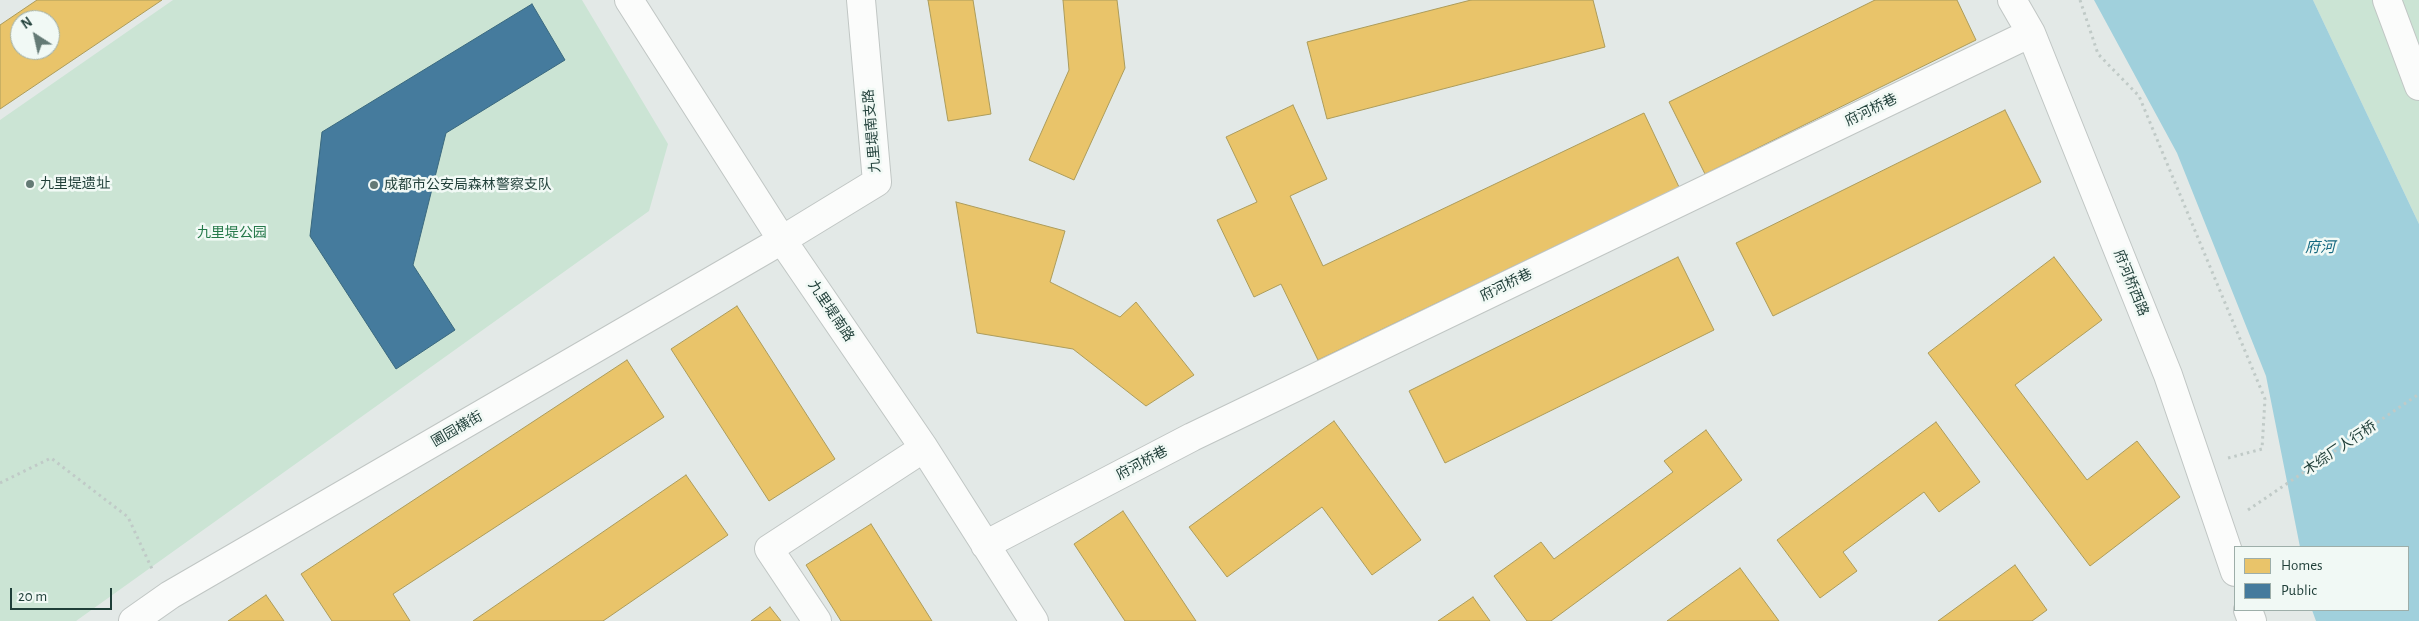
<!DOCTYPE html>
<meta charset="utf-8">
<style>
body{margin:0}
#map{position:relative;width:2419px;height:621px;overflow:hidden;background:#e3e9e7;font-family:"Alegreya Sans",sans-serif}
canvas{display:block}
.legend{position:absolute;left:2234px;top:546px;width:175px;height:65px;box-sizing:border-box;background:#f1f9f5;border:1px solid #9daea9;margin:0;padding:6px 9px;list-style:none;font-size:15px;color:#1f3e38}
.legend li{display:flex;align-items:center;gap:10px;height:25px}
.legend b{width:25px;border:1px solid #9daea9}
.north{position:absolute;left:10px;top:10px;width:50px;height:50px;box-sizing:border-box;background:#f1f9f5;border:1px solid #9daea9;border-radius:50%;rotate:325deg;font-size:14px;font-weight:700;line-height:20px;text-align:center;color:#1f3e38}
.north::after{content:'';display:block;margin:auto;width:18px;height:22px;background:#647a75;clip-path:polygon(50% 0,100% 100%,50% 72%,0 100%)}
.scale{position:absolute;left:10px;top:588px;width:102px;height:22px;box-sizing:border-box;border:2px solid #1f3e38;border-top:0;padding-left:6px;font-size:15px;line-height:18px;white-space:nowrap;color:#1f3e38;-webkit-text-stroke:4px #f1f9f5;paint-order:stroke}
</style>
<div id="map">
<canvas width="2419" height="621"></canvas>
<ul class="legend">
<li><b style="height:14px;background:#e9c46a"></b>Homes</li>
<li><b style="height:14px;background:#457b9d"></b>Public</li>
</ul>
<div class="north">N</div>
<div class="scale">20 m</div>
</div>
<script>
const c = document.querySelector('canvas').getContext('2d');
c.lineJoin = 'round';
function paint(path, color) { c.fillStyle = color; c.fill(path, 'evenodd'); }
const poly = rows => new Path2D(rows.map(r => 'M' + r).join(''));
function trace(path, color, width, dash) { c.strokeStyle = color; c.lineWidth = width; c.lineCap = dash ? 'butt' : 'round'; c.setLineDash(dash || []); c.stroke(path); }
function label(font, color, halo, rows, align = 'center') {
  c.font = font + ' "Alegreya Sans","Noto Sans SC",sans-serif'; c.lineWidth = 5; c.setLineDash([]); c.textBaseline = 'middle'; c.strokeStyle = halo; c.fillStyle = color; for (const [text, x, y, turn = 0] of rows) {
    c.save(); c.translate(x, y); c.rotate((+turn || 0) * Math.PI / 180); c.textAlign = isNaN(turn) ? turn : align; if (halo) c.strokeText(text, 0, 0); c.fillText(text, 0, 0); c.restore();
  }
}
const green = poly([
 [173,0,582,0,668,144,649,211,76,621,0,621,0,120],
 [2313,0,2419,0,2419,224]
]);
const water = poly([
 [2094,0,2313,0,2419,224,2419,621,2316,621,2312,610,2408,610,2408,547,2300,547,2266,376,2177,153]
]);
const homes = poly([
 [37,0,162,0,0,109,0,25,37,0],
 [20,20,50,20,50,50,20,50,20,20],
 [928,0,973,0,991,114,948,121,928,0],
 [1063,0,1117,0,1125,68,1074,180,1029,160,1069,70,1063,0],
 [1471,0,1593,0,1605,47,1327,119,1307,42,1471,0],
 [1875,0,1957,0,1976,40,1705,174,1669,102,1875,0],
 [1293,105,1327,179,1290,196,1323,266,1644,113,1679,187,1318,360,1281,284,1254,297,1217,220,1257,202,1226,137,1293,105],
 [2005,110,2041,182,1773,316,1736,243,2005,110],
 [956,202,1065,231,1050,282,1120,317,1136,302,1194,375,1146,406,1073,349,977,333,956,202],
 [1678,257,1714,330,1445,463,1409,391,1678,257],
 [2054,257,2102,320,2015,385,2087,480,2137,441,2180,497,2090,566,1928,353,2054,257],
 [737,306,835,459,769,501,671,349,737,306],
 [627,360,664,417,393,594,410,621,332,621,301,574,627,360],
 [1334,421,1421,540,1372,575,1322,507,1227,577,1189,527,1334,421],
 [1936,422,1980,482,1939,512,1924,492,1843,552,1857,571,1820,598,1777,540,1936,422],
 [1706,430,1742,480,1551,621,1527,621,1494,576,1541,542,1554,559,1673,472,1664,461,1706,430],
 [686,475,728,535,603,621,473,621,686,475],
 [1123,511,1196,621,1125,621,1074,544,1123,511],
 [871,524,932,621,841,621,806,565,871,524],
 [2015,565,2047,610,2032,621,1938,621,2015,565],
 [1740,568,1779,621,1667,621,1740,568],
 [266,595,284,621,228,621,266,595],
 [1473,597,1490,621,1438,621,1473,597],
 [770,607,781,621,751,621,770,607]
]);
const public = poly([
 [532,4,565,60,446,133,413,265,455,330,396,369,310,236,322,132,532,4]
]);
const path = poly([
 [2080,0,2098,54,2139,96,2265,399,2262,449,2228,458],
 [0,483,51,458,128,517,152,569],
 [2248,510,2419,394]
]);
const minor = poly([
 [629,0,782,240,924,448,1034,621],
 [2012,0,2031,33,2168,375,2235,572],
 [2387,0,2419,86],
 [985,545,1192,437,2031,33],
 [2248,610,2252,621],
 [133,621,170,595,782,240,877,182,861,0],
 [817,621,769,549,924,448]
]);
const markers = [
 [30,184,5,"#647a75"],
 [374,185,5,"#647a75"]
];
const streetNames = [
 ["府河桥巷",1871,110,-26],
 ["九里堤南支路",872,131,-95],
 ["府河桥西路",2131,283,68],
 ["府河桥巷",1506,285,-26],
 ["九里堤南路",831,311,56],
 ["圃园横街",457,429,-30],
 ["木综厂人行桥",2340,448,-34],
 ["府河桥巷",1142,463,-28]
];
const poiNames = [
 ["九里堤遗址",40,184],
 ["成都市公安局森林警察支队",384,185]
];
const parkNames = [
 ["九里堤公园",232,233]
];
const waterNames = [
 ["府河",2320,247]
];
paint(green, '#cbe4d4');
paint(water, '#a0d0dc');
paint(homes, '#e9c46a');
trace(homes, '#ac9c5b', 1);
paint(public, '#457b9d');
trace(public, '#3a697f', 1);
trace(minor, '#c0c6c4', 30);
trace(path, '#c0cac7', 3, [2.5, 4]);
trace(minor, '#fbfcfb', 28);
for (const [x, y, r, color] of markers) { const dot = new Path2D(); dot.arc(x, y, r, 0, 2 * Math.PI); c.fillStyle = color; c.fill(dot); trace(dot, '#f1f9f5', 2); }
label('14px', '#1f3e38', '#f1f9f5', streetNames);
label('14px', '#1f3e38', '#f1f9f5', poiNames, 'left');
label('14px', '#26794a', '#f1f9f5', parkNames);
label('italic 15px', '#146880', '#f1f9f5', waterNames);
</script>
